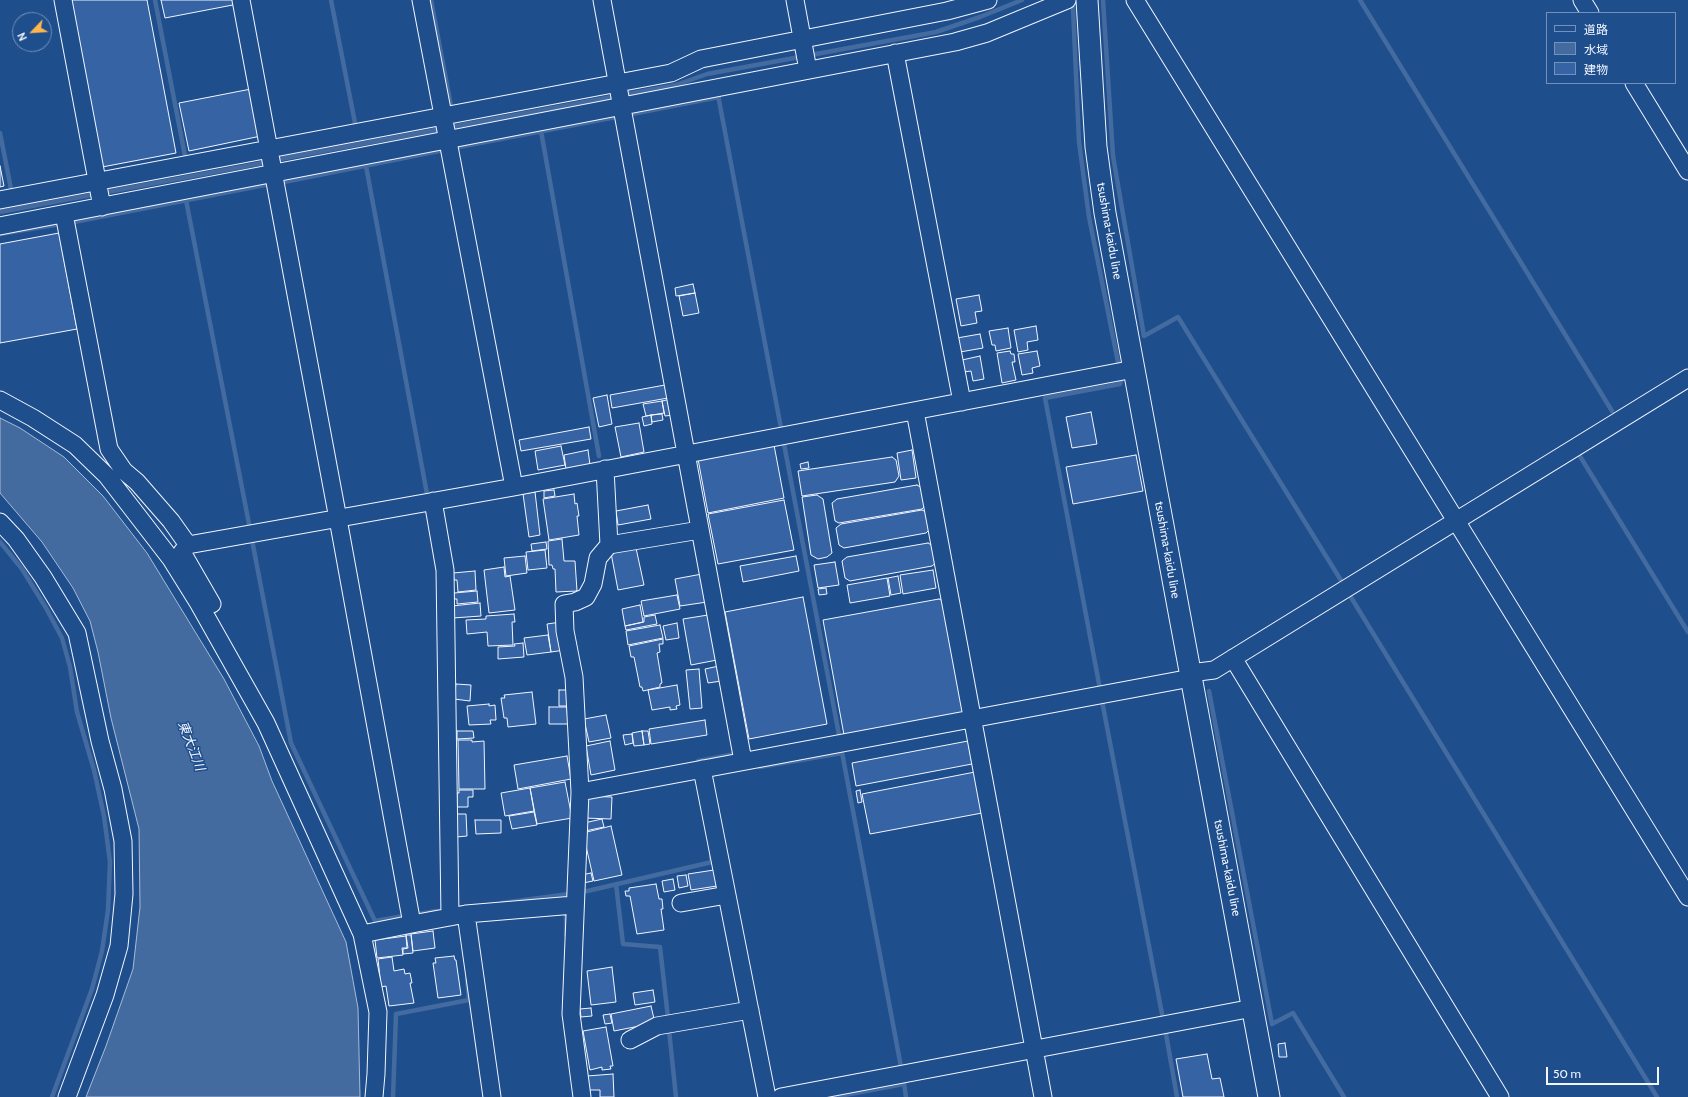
<!DOCTYPE html>
<meta charset="utf-8">
<style>
body{margin:0}
#map{position:relative;width:1688px;height:1097px;overflow:hidden;background:#1f4e8c;font-family:Cabin,"Noto Sans JP",sans-serif}
canvas{display:block}
.legend{position:absolute;left:1546px;top:12px;width:130px;height:72px;box-sizing:border-box;background:#1f4e8c;border:1px solid #7391ba;margin:0;padding:5px 7px;list-style:none;font-size:12px;color:#f2f6ff}
.legend li{display:flex;align-items:center;gap:8px;height:20px}
.legend b{width:20px;border:1px solid #7391ba}
.north{position:absolute;left:12px;top:12px;width:40px;height:40px;box-sizing:border-box;background:#1f4e8c;border:1px solid #7391ba;border-radius:50%;rotate:245deg;font-size:11px;font-weight:700;line-height:16px;text-align:center;color:#f2f6ff}
.north::after{content:'';display:block;margin:auto;width:14px;height:18px;background:#ffb74d;clip-path:polygon(50% 0,100% 100%,50% 72%,0 100%)}
.scale{position:absolute;left:1546px;top:1067px;width:113px;height:18px;box-sizing:border-box;border:2px solid #f2f6ff;border-top:0;padding-left:5px;font-size:12px;line-height:14px;white-space:nowrap;color:#f2f6ff;-webkit-text-stroke:3px #1f4e8c;paint-order:stroke}
</style>
<div id="map">
<canvas width="1688" height="1097"></canvas>
<ul class="legend">
<li><b style="height:5px;background:#1f4e8c"></b>道路</li>
<li><b style="height:11px;background:#446ba0"></b>水域</li>
<li><b style="height:11px;background:#3563a3"></b>建物</li>
</ul>
<div class="north">N</div>
<div class="scale">50 m</div>
</div>
<script>
const c = document.querySelector('canvas').getContext('2d');
c.lineJoin = 'round';
function paint(path, color) { c.fillStyle = color; c.fill(path, 'evenodd'); }
const poly = rows => new Path2D(rows.map(r => 'M' + r).join(''));
function trace(path, color, width, dash) { c.strokeStyle = color; c.lineWidth = width; c.lineCap = dash ? 'butt' : 'round'; c.setLineDash(dash || []); c.stroke(path); }
function label(font, color, halo, rows, align = 'center') {
  c.font = font + ' Cabin,"Noto Sans JP",sans-serif'; c.lineWidth = 3; c.setLineDash([]); c.textBaseline = 'middle'; c.strokeStyle = halo; c.fillStyle = color; for (const [text, x, y, turn = 0] of rows) {
    c.save(); c.translate(x, y); c.rotate((+turn || 0) * Math.PI / 180); c.textAlign = isNaN(turn) ? turn : align; if (halo) c.strokeText(text, 0, 0); c.fillText(text, 0, 0); c.restore();
  }
}
const water = poly([
 [0,418,20,428,64,457,103,496,147,553,224,679,259,746,272,781,346,942,358,1008,360,1097,86,1097,106,1046,133,969,140,907,139,829,111,718,98,652,90,621,73,588,42,542,0,493,0,418]
]);
const stream = poly([
 [155,0,186,161],
 [331,0,356,128],
 [431,0,451,106],
 [1103,0,1113,156,1144,336,1178,317,1342,582],
 [1360,0,1612,411],
 [1073,8,1079,142,1089,217,1118,362],
 [718,95,840,740],
 [632,114,719,97],
 [541,131,599,456],
 [0,133,12,194],
 [459,147,616,117],
 [275,160,676,85,707,74,936,32,980,17,1022,0],
 [366,166,427,494],
 [284,182,444,150],
 [186,200,250,529],
 [0,212,268,162],
 [74,222,270,184],
 [0,234,61,224],
 [1578,453,1688,632],
 [252,540,291,743,375,921,404,916],
 [0,542,22,569,46,608,62,638,70,667,77,712,94,770,104,816,110,862,108,910,102,951,92,989,52,1097],
 [1349,594,1657,1097],
 [1100,689,1045,398,1120,384,1121,381],
 [1209,691,1272,1024,1293,1013,1344,1097],
 [1102,701,1163,1019],
 [841,747,901,1067],
 [698,761,735,754,734,750],
 [760,767,842,753],
 [616,884,623,944,660,947,668,1018],
 [583,892,712,862,711,857],
 [502,903,569,894],
 [419,914,437,911],
 [566,935,566,912],
 [669,1030,676,1097],
 [1166,1034,1177,1097],
 [904,1083,906,1097],
 [393,1097,396,1014,469,1000,467,979],
 [834,1097,904,1084]
]);
const building = poly([
 [70,0,147,0,176,153,102,167,70,0],
 [161,0,237,0,238,4,165,18,161,0],
 [251,89,261,136,189,151,179,103,251,89],
 [0,166,4,186,0,187,0,166],
 [59,233,77,329,0,343,0,244,59,233],
 [693,284,695,293,676,296,675,288,693,284],
 [695,293,699,313,683,316,679,296,695,293],
 [979,295,982,311,975,312,977,323,961,326,956,299,979,295],
 [1036,326,1038,340,1027,342,1028,350,1018,352,1014,330,1036,326],
 [1008,328,1011,348,996,351,995,345,992,345,989,331,1008,328],
 [980,334,983,348,960,352,957,338,980,334],
 [1010,351,1011,354,1014,354,1015,362,1012,362,1016,380,1002,383,997,353,1010,351],
 [1037,351,1040,366,1032,368,1033,373,1022,375,1018,354,1037,351],
 [980,356,984,379,973,381,971,371,964,372,962,360,980,356],
 [665,385,668,398,612,408,610,395,665,385],
 [607,395,612,424,599,427,593,398,607,395],
 [671,399,674,415,665,416,662,401,671,399],
 [662,401,664,413,646,416,643,404,662,401],
 [1091,412,1097,444,1072,448,1066,417,1091,412],
 [662,414,663,420,652,422,651,415,662,414],
 [651,415,652,424,644,426,642,417,651,415],
 [639,423,644,452,621,457,615,427,639,423],
 [589,427,591,439,521,451,519,440,589,427],
 [774,445,784,498,708,513,698,459,774,445],
 [561,446,565,465,538,470,535,451,561,446],
 [588,450,590,465,566,469,564,455,588,450],
 [912,450,916,478,901,480,897,453,912,450],
 [1136,455,1143,491,1073,504,1066,467,1136,455],
 [892,457,896,460,899,476,895,482,802,496,798,471,892,457],
 [808,462,809,468,801,469,800,464,808,462],
 [917,485,924,489,927,504,922,509,839,523,835,521,832,503,837,499,917,485],
 [554,490,555,496,544,498,544,491,554,490],
 [535,492,540,535,529,537,523,494,535,492],
 [574,494,575,504,577,503,579,516,577,516,579,535,549,540,543,499,574,494],
 [817,495,823,499,832,553,827,557,818,559,811,555,802,497,817,495],
 [784,500,794,550,718,564,708,514,784,500],
 [648,505,651,519,618,525,616,511,648,505],
 [922,510,929,513,931,528,926,533,844,548,839,545,836,528,841,524,922,510],
 [562,539,564,561,575,561,577,591,556,592,555,569,553,569,552,565,549,565,548,541,562,539],
 [546,542,547,549,532,551,531,544,546,542],
 [928,543,935,547,937,562,932,566,850,581,845,578,842,561,847,557,928,543],
 [636,548,644,585,618,590,611,553,636,548],
 [545,550,547,568,528,570,526,552,545,550],
 [525,556,527,573,506,576,504,558,525,556],
 [796,556,799,571,743,582,740,566,796,556],
 [835,562,839,585,818,588,814,565,835,562],
 [504,567,505,577,510,576,515,610,489,613,484,570,504,567],
 [933,570,936,588,903,594,900,575,933,570],
 [475,571,476,590,458,592,457,580,454,580,453,573,475,571],
 [702,574,707,602,680,606,675,579,702,574],
 [898,576,901,593,891,595,888,578,898,576],
 [887,578,890,596,850,603,847,585,887,578],
 [826,588,827,594,819,595,818,589,826,588],
 [477,591,478,602,457,604,457,599,454,599,454,593,477,591],
 [677,595,680,609,644,616,641,601,677,595],
 [803,597,827,724,749,739,725,612,803,597],
 [939,599,945,602,965,709,961,713,844,735,823,620,939,599],
 [480,603,481,616,453,618,452,606,480,603],
 [640,605,643,622,625,626,622,609,640,605],
 [514,614,515,622,512,622,513,645,488,646,487,632,467,634,466,620,486,619,486,616,514,614],
 [655,615,657,624,626,630,625,626,644,622,644,617,655,615],
 [708,615,717,660,691,665,683,619,708,615],
 [561,622,565,650,551,652,547,624,561,622],
 [677,623,679,638,666,640,663,626,677,623],
 [660,625,663,638,628,645,626,631,660,625],
 [548,635,551,652,527,655,524,638,548,635],
 [663,639,663,644,659,644,660,652,657,653,662,683,660,684,660,687,643,691,642,687,640,687,634,657,631,657,629,646,663,639],
 [523,643,524,657,498,659,498,647,515,646,514,644,523,643],
 [719,666,721,681,708,683,705,669,719,666],
 [699,669,702,708,690,709,686,670,699,669],
 [456,684,471,685,470,701,454,699,456,684],
 [677,685,680,705,676,706,677,709,670,710,670,707,652,710,648,690,677,685],
 [559,690,569,690,570,706,559,706,559,690],
 [532,692,536,724,508,727,507,718,504,718,501,698,505,698,504,695,532,692],
 [489,704,489,706,495,705,496,720,490,720,491,724,469,725,467,706,489,704],
 [549,707,567,707,568,724,549,724,549,707],
 [606,715,611,738,589,742,584,719,606,715],
 [705,720,707,735,651,744,649,729,705,720],
 [457,731,473,731,474,738,457,739,457,731],
 [642,731,648,731,650,744,644,745,642,731],
 [642,731,644,745,634,746,632,733,642,731],
 [632,734,633,743,625,745,623,735,632,734],
 [458,740,472,740,472,742,484,741,485,789,459,789,458,740],
 [610,741,615,770,591,775,586,746,610,741],
 [968,741,972,764,856,786,852,763,968,741],
 [567,756,571,779,518,789,514,765,567,756],
 [975,772,982,813,870,834,862,794,975,772],
 [565,782,572,818,537,824,530,788,565,782],
 [530,788,534,811,505,816,501,793,530,788],
 [459,790,473,790,473,797,468,797,468,807,457,807,457,793,459,793,459,790],
 [860,790,862,802,858,803,856,791,860,790],
 [585,796,612,797,611,819,584,818,585,796],
 [534,812,537,825,512,829,509,816,534,812],
 [455,814,466,814,467,836,456,837,455,814],
 [602,819,604,827,585,831,584,823,602,819],
 [475,820,501,820,501,833,476,834,475,820],
 [611,826,622,875,594,881,583,833,611,826],
 [714,870,717,886,691,890,688,874,714,870],
 [591,873,593,881,583,883,581,875,591,873],
 [686,875,688,886,679,888,677,876,686,875],
 [673,879,675,890,664,892,662,881,673,879],
 [656,884,659,899,662,899,663,909,661,909,664,930,637,934,630,896,626,896,625,891,629,891,629,888,656,884],
 [433,931,435,948,413,951,411,934,433,931],
 [406,935,411,935,413,953,403,954,403,949,408,948,406,935],
 [406,936,407,948,402,948,403,955,377,958,375,940,406,936],
 [454,956,455,960,456,960,461,995,438,998,433,963,436,963,435,958,454,956],
 [392,957,394,971,404,969,405,974,410,973,412,983,410,983,414,1003,389,1006,386,986,381,987,378,959,392,957],
 [612,967,616,1002,591,1005,587,971,612,967],
 [653,990,655,1002,635,1005,633,993,653,990],
 [651,1006,655,1023,614,1031,611,1014,651,1006],
 [591,1008,592,1016,581,1017,580,1009,591,1008],
 [610,1014,612,1023,605,1024,603,1015,610,1014],
 [606,1027,613,1066,610,1066,611,1069,602,1070,602,1067,590,1070,583,1031,606,1027],
 [1285,1043,1287,1057,1279,1057,1278,1044,1285,1043],
 [1207,1054,1212,1079,1220,1078,1224,1097,1183,1097,1176,1059,1207,1054],
 [613,1074,614,1097,600,1097,600,1090,588,1090,587,1076,613,1074]
]);
const minor = poly([
 [63,0,102,207],
 [241,0,338,519,412,924,466,914,574,905],
 [421,0,514,487],
 [602,0,743,761],
 [795,0,808,70],
 [1135,0,1688,897],
 [1582,0,1590,13],
 [895,53,962,402],
 [1634,83,1688,171],
 [0,200,671,73,701,59,947,11,988,0],
 [64,214,109,449,124,471,137,482,171,521,188,545,514,487,1134,369],
 [0,226,955,42,987,33,1067,0],
 [0,400,33,418,75,445,107,476,171,559,199,604,266,723,362,934],
 [915,411,1043,1097],
 [605,469,609,545,700,530],
 [433,501,445,570,450,917],
 [0,522,16,539,43,577,77,633,100,741,113,789,123,841,124,894,119,946,105,995,67,1097],
 [188,545,182,552,212,604],
 [1233,658,1500,1097],
 [1190,673,1214,670,1688,378],
 [702,769,767,1097],
 [580,792,1191,678],
 [681,903,727,895],
 [466,914,492,1097],
 [630,1040,657,1026,750,1010],
 [374,1097,376,1074,378,1012,362,934,412,924],
 [582,1097,571,1014,580,792,574,677,565,631,564,604,575,602,586,597,593,584,598,558,609,545],
 [781,1097,1253,1008]
]);
const major = poly([
 [1087,0,1096,147,1105,213,1269,1097]
]);
const streetNames = [
 ["tsushima-kaidu line",1109,231,80],
 ["tsushima-kaidu line",1167,550,80],
 ["tsushima-kaidu line",1227,868,79]
];
const waterNames = [
 ["東大江川",191,746,69]
];
paint(water, '#446ba0');
trace(water, '#a8bbd7', 1);
trace(stream, '#446ba0', 4.5);
paint(building, '#3563a3');
trace(building, '#f2f6ff', 1);
trace(minor, '#f2f6ff', 19);
trace(major, '#f2f6ff', 23);
trace(minor, '#1f4e8c', 17);
trace(major, '#1f4e8c', 21);
label('12px', '#f2f6ff', '#1f4e8c', streetNames);
label('italic 13px', '#f2f6ff', '#1f4e8c', waterNames);
</script>
